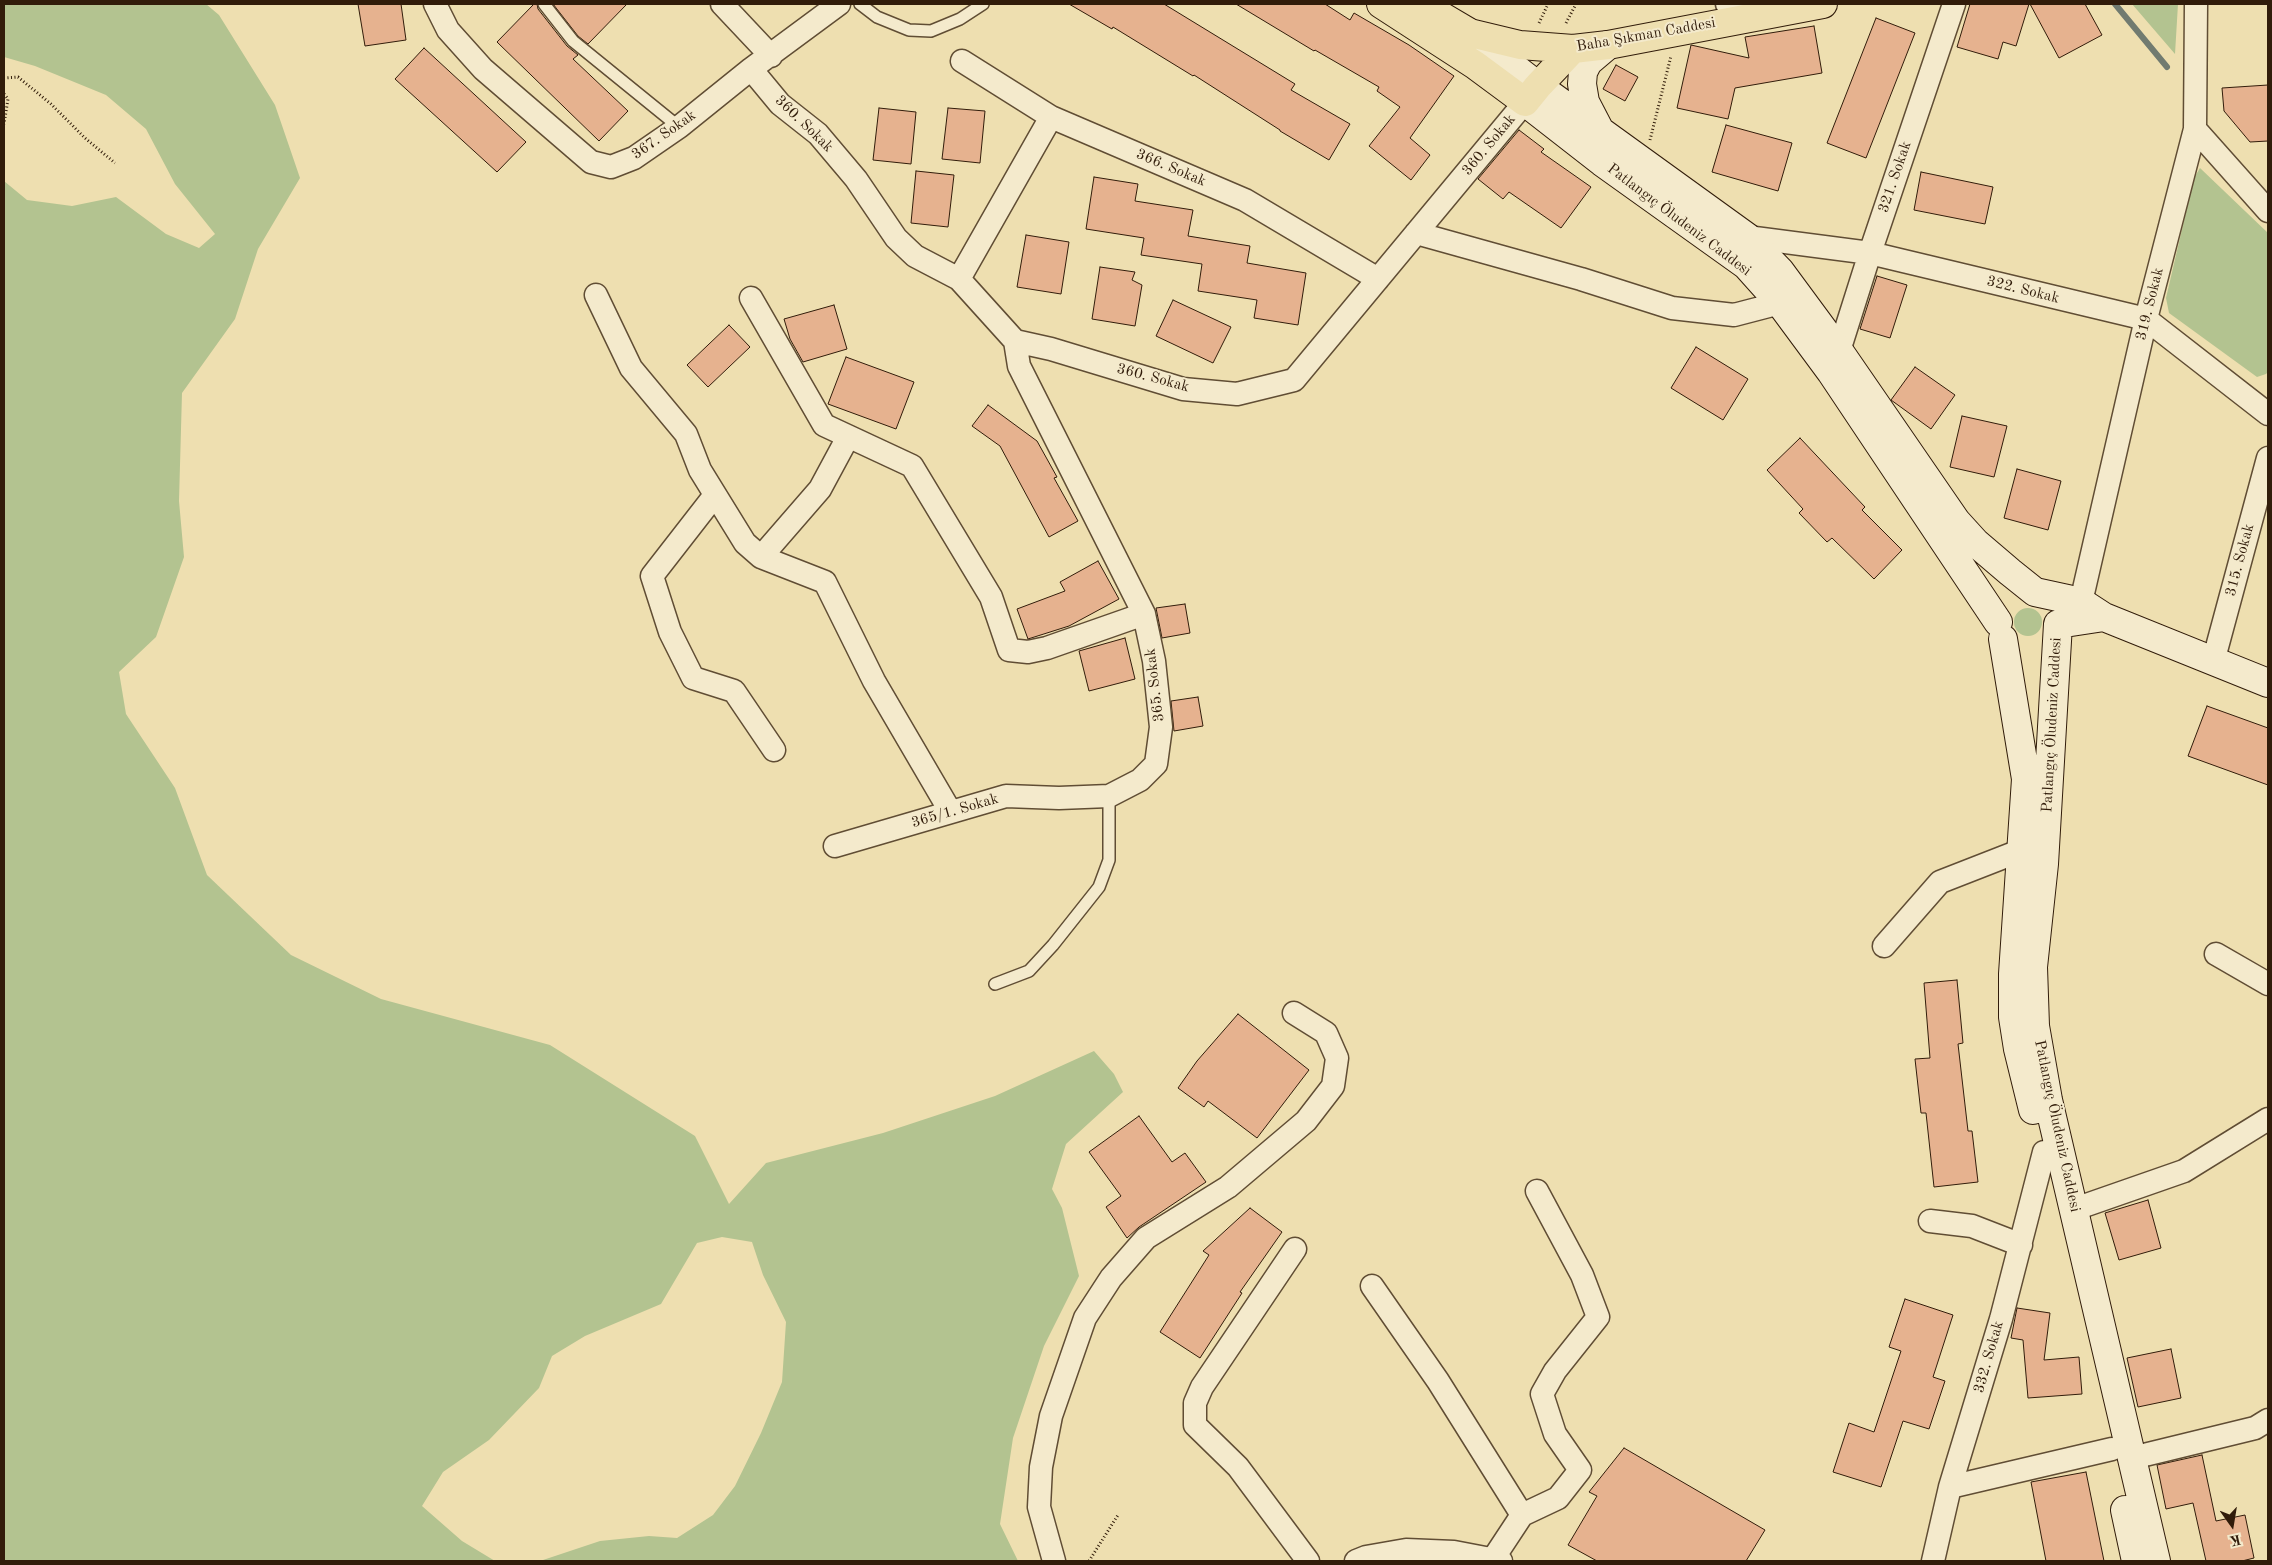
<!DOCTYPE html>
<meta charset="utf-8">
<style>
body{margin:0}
#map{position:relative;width:2272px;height:1565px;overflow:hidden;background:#eedfb0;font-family:"Old Standard TT",serif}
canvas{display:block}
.frame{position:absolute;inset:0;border:5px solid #311c0a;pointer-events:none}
.north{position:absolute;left:2207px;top:1500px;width:50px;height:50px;-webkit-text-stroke:4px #f4eacc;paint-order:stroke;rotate:167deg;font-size:14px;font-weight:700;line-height:20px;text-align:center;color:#311c0a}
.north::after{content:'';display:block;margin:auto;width:18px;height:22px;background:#311c0a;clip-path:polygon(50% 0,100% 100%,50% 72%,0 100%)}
</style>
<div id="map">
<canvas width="2272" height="1565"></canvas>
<div class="frame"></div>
<div class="north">K</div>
</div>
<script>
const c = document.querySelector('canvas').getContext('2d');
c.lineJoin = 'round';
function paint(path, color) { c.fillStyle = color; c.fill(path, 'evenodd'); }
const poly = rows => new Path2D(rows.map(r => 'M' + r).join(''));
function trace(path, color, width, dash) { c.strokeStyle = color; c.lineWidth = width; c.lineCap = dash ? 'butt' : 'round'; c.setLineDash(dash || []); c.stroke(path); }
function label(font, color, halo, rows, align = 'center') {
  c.font = font + ' "Old Standard TT",serif'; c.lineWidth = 4; c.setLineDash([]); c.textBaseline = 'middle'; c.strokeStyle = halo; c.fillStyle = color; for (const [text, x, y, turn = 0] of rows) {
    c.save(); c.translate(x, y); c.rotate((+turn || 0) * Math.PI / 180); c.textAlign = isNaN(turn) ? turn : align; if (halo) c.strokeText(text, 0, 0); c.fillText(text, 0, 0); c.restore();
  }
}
const green = poly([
 [4,4,206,4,219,15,275,105,300,178,258,249,235,319,182,393,179,501,184,557,156,637,119,672,126,714,175,788,207,875,291,955,381,999,550,1045,695,1136,729,1204,766,1163,883,1133,995,1096,1094,1051,1114,1074,1123,1092,1066,1144,1052,1189,1062,1208,1079,1276,1044,1346,1013,1438,1000,1524,1018,1561,517,1561,543,1560,600,1541,649,1536,677,1538,713,1515,735,1486,761,1433,782,1382,786,1322,763,1275,752,1242,722,1237,697,1243,661,1304,585,1336,552,1356,539,1388,489,1440,443,1472,422,1506,462,1541,495,1561,4,1561,4,181,27,200,72,206,116,197,166,234,199,248,215,234,175,184,146,129,106,95,35,66,4,57],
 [2132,4,2178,4,2175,54],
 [2200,168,2268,233,2268,372,2266,374,2257,377,2169,313,2166,298,2194,178],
 '2014 622a14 14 0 1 1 28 0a14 14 0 1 1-28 0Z'
]);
const stream = poly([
 [2115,4,2167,67]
]);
const building = poly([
 [358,4,401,4,406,40,365,46,358,4],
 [534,4,537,4,538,9,567,46,578,55,573,59,628,111,599,141,497,42,534,4],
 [553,4,627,4,588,44,578,36,553,4],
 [1069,4,1164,4,1295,84,1291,90,1350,124,1329,160,1280,131,1280,130,1194,75,1193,76,1113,27,1112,29,1069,4],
 [1236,4,1325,4,1350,20,1354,13,1409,45,1454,76,1410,138,1430,155,1411,180,1369,146,1400,107,1377,91,1379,87,1315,50,1314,51,1236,4],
 [1970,4,2029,4,2016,46,2003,42,1998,59,1957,47,1970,4],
 [2030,4,2085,4,2102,35,2059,58,2030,4],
 [1876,18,1915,33,1866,158,1827,143,1876,18],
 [1814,26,1822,73,1735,88,1728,119,1677,108,1691,45,1749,58,1745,37,1814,26],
 [424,48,526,142,497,172,395,79,424,48],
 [1616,65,1638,77,1625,101,1603,89,1616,65],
 [2268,85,2268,141,2250,142,2224,111,2222,88,2268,85],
 [879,108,916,112,911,164,873,160,879,108],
 [948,108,985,111,980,163,942,159,948,108],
 [1726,125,1792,143,1778,191,1712,172,1726,125],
 [1519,130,1544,149,1541,152,1591,187,1561,228,1509,192,1503,199,1478,179,1519,130],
 [916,171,954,175,948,227,911,223,916,171],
 [1921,172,1993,187,1985,224,1914,210,1921,172],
 [1094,177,1138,184,1135,201,1193,210,1188,236,1250,246,1247,263,1306,273,1298,325,1254,318,1257,300,1198,291,1202,264,1141,255,1144,238,1086,229,1094,177],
 [1026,235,1069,242,1061,294,1017,287,1026,235],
 [1100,267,1135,272,1132,280,1142,285,1135,326,1092,319,1100,267],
 [1877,276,1907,285,1890,338,1860,329,1877,276],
 [1173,300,1231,327,1213,363,1156,336,1173,300],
 [834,305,847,349,803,362,790,339,784,319,834,305],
 [729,325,750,347,708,387,687,365,729,325],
 [1696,347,1748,379,1723,420,1671,388,1696,347],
 [846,357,914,382,896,429,828,404,846,357],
 [1915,367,1955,395,1931,429,1891,400,1915,367],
 [988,405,1037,441,1057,477,1054,478,1078,521,1049,537,1000,446,972,426,988,405],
 [1962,416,2007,426,1994,477,1950,467,1962,416],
 [1800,438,1865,507,1862,510,1902,550,1874,579,1832,538,1827,542,1799,513,1803,509,1767,470,1800,438],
 [2017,469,2061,481,2048,530,2004,518,2017,469],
 [1098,561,1119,599,1069,626,1028,639,1017,609,1065,591,1060,582,1098,561],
 [1185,604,1190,633,1162,638,1156,608,1185,604],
 [1125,638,1135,679,1089,691,1079,651,1125,638],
 [1198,697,1203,726,1174,731,1171,701,1198,697],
 [2207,706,2268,728,2268,785,2188,756,2207,706],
 [1957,980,1963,1043,1958,1044,1968,1131,1972,1131,1978,1182,1934,1187,1926,1113,1921,1113,1915,1059,1930,1058,1924,983,1957,980],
 [1238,1014,1309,1070,1257,1138,1208,1101,1204,1107,1178,1088,1197,1061,1238,1014],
 [1139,1116,1172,1162,1185,1153,1206,1182,1139,1227,1127,1238,1106,1207,1121,1196,1089,1152,1139,1116],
 [2148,1200,2161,1248,2119,1260,2105,1213,2148,1200],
 [1250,1208,1282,1232,1240,1292,1242,1293,1200,1358,1160,1332,1209,1255,1203,1251,1250,1208],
 [1905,1299,1953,1315,1933,1377,1945,1381,1929,1429,1903,1421,1881,1487,1833,1472,1849,1423,1874,1432,1901,1351,1889,1347,1905,1299],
 [2017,1308,2050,1313,2044,1360,2079,1357,2082,1394,2028,1398,2023,1340,2011,1338,2017,1308],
 [2171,1349,2181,1398,2138,1407,2127,1358,2171,1349],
 [1624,1448,1765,1530,1746,1561,1597,1561,1568,1545,1597,1496,1589,1492,1624,1448],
 [2202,1455,2216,1521,2245,1515,2254,1558,2242,1561,2206,1561,2193,1503,2166,1509,2157,1465,2202,1455],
 [2086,1472,2104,1561,2046,1561,2031,1482,2086,1472]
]);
const path = poly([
 [1539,23,1548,4],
 [1566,23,1576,4],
 [4,78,18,77,51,104,85,138,115,163],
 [4,94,8,99,4,124],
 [1650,140,1671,56],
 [1089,1561,1118,1515]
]);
const lane = poly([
 [544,4,573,41,679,127],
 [860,4,877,17,909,30,931,31,960,19,983,4],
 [995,984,1029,971,1053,945,1099,887,1109,860,1109,796]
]);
const street = poly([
 [435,4,448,30,483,69,591,162,611,167,634,158,679,127,751,69,839,4],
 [722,4,771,56],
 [1727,4,1740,18],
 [962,61,1051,117,1245,200,1378,279],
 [751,69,780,104,818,134,856,179,896,238,915,256,959,279,1015,341,1051,349,1183,389,1237,394,1294,380,1525,102],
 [2195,129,2268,211],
 [1416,233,1581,279,1672,308,1734,315,1780,303],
 [1747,237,1870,253,2146,319,2268,414],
 [959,279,1051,117],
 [596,295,631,368,686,434,700,470,745,543,761,557,825,582,874,681,950,811],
 [751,298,824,425,912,466,991,597,1009,650,1028,652,1047,648,1144,614],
 [1839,351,1870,253,1954,4],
 [715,495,652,576,670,632,693,678,734,691,774,750],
 [761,557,820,489,848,437],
 [2081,602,2146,319,2195,129,2196,4],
 [2213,662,2268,458],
 [835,846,1006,796,1059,798,1109,796,1140,780,1156,764,1161,727,1154,661,1144,614,1019,366,1015,341],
 [1884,946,1940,882,2022,850],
 [2216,954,2268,984],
 [2075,1209,2184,1171,2268,1119],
 [1930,1221,1972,1226,2021,1245],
 [1295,1249,1202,1387,1195,1403,1195,1425,1238,1467,1308,1561],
 [1372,1286,1438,1381,1522,1515],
 [2132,1458,2255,1428,2268,1420],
 [1950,1487,2112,1449],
 [1493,1559,1522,1515,1558,1498,1580,1470,1555,1434,1542,1394,1555,1371,1598,1317,1582,1275,1537,1191],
 [1054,1561,1039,1507,1041,1467,1051,1416,1085,1318,1111,1278,1146,1238,1228,1187,1306,1121,1333,1086,1337,1058,1326,1033,1294,1013],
 [1356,1561,1366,1557,1406,1550,1454,1552,1501,1561],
 [1933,1561,1950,1487,2001,1319,2044,1152]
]);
const secondary = poly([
 [1470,33,1538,86,1747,237,1780,271,1839,351,1956,521,1976,543,2010,572,2035,592,2081,602,2104,617,2268,683],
 [1525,102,1602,162,1746,265,1780,303,1831,372,1998,622],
 [1599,129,1585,102,1582,84,1583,72,1588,62,1608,45],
 [2104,617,2058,624,2044,864,2033,967,2035,1026,2048,1100,2156,1561],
 [2003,639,2026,779,2013,974,2013,1017,2018,1049,2033,1110],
 [2125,1510,2136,1561]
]);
const primary = poly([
 [1381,4,1475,65,1525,102,1538,86,1573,49],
 [1421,4,1470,33,1520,45,1573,49,1608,45,1823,4]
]);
const streetNames = [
 ["Baha Şıkman Caddesi",1646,35,-10],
 ["360. Sokak",804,124,44],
 ["367. Sokak",664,135,-35],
 ["360. Sokak",1489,145,-50],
 ["366. Sokak",1171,168,23],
 ["321. Sokak",1895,177,-71],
 ["Patlangıç Öludeniz Caddesi",1679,220,37],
 ["322. Sokak",2023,290,14],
 ["319. Sokak",2150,304,-76],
 ["360. Sokak",1153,378,15],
 ["315. Sokak",2240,560,-75],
 ["365. Sokak",1155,685,-97],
 ["Patlangıç Öludeniz Caddesi",2052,725,-87],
 ["365/1. Sokak",955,811,-16],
 ["Patlangıç Öludeniz Caddesi",2057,1126,78],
 ["332. Sokak",1989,1357,-74]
];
paint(green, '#b3c390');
trace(stream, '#717b70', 6);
paint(building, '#e6b28f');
trace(building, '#311c0a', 1);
trace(lane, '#604d34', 14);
trace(street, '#604d34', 25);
trace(secondary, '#311c0a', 30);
trace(primary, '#311c0a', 30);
trace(path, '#311c0a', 3, [1, 2.5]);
trace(lane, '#f4eacc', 11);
trace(street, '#f4eacc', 22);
trace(secondary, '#f4eacc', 28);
trace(primary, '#eedfb0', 28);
label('15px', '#311c0a', '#f4eacc', streetNames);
</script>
